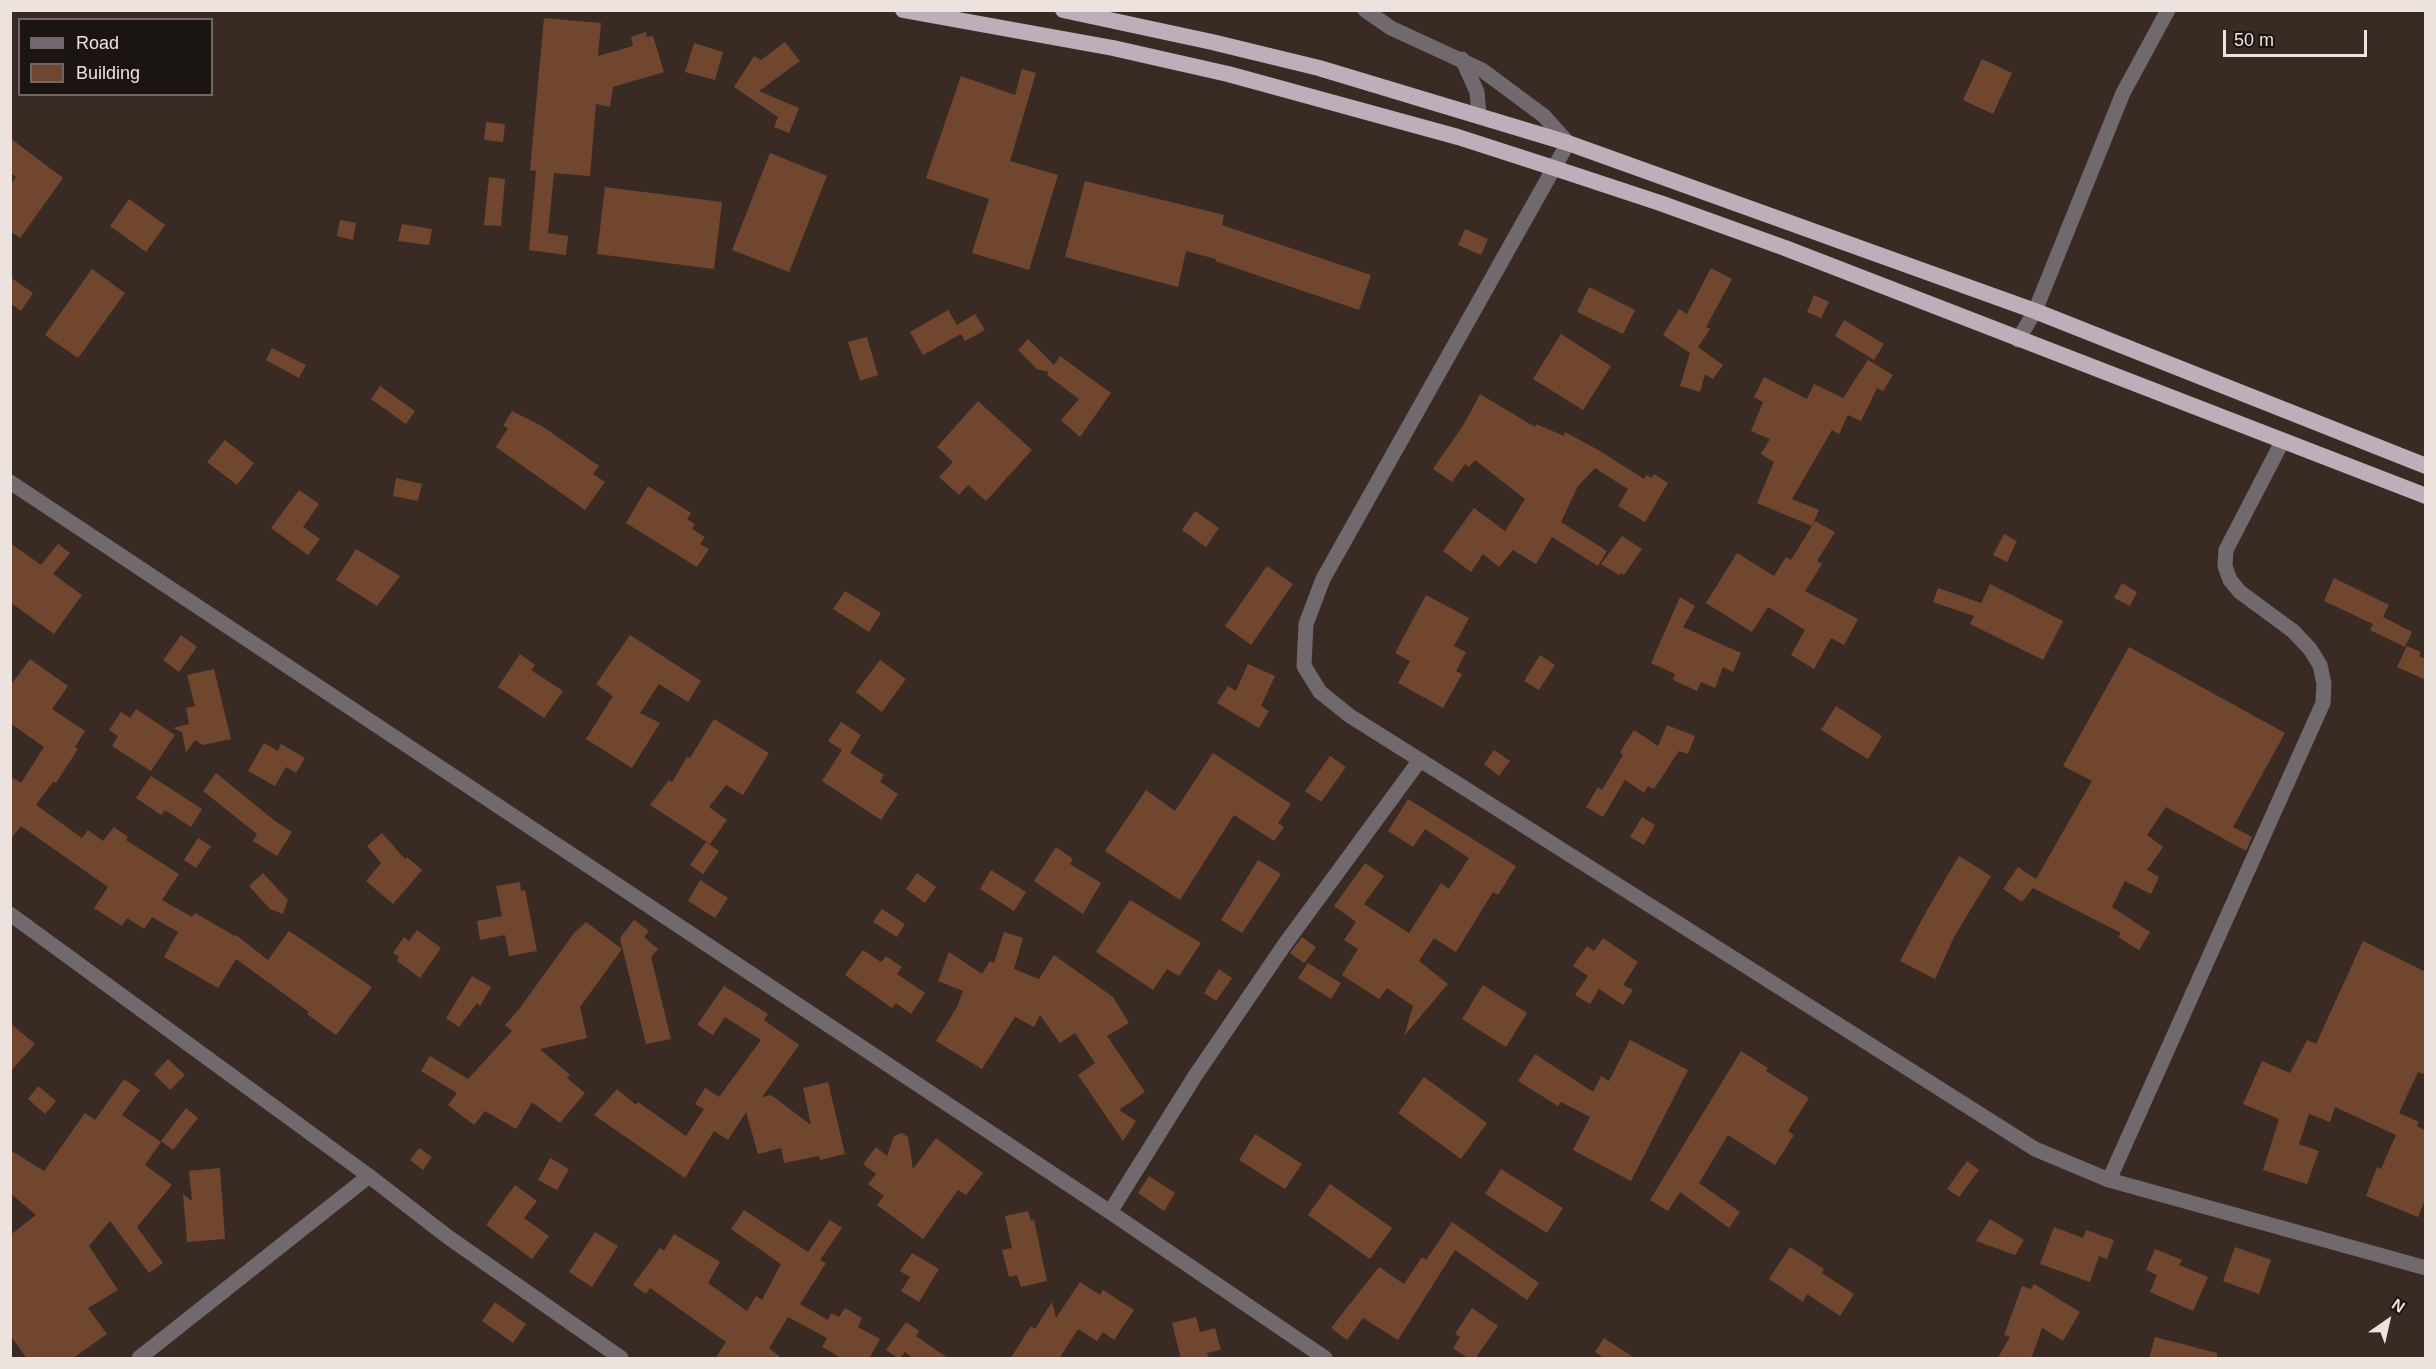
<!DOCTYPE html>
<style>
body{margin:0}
#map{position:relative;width:2436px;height:1369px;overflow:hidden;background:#392b23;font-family:Arial,sans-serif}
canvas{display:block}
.frame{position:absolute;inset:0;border:12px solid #ede3de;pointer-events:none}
.legend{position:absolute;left:18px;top:18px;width:195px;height:78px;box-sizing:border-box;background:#1b1512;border:2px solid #6f6764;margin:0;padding:8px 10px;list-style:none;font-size:18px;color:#ede3de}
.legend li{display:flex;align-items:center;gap:12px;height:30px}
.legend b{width:30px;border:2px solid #6f6764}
.north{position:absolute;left:2358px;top:1291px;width:60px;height:60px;-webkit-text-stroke:4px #1b1512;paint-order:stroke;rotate:34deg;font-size:16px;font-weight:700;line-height:24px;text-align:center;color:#ede3de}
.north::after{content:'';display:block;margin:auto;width:21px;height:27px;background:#ede3de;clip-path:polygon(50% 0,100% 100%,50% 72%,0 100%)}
.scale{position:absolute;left:2223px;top:30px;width:144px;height:27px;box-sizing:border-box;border:3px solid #ede3de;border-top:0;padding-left:8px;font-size:18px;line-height:21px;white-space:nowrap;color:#ede3de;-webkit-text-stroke:4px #1b1512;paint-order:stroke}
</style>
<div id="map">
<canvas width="2436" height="1369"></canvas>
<div class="frame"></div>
<ul class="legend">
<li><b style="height:8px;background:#70696e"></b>Road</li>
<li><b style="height:16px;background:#71462e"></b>Building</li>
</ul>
<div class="north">N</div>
<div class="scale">50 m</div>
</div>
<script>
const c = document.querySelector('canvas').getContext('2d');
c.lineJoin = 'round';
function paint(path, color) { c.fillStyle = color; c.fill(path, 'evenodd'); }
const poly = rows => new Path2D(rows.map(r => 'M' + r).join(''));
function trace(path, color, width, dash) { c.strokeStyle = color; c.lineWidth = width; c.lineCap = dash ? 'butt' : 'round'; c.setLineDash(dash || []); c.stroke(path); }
const building = poly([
 [544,18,601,23,598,56,633,46,631,37,646,32,647,37,653,36,664,72,613,87,610,107,596,104,590,176,554,173,548,233,568,236,566,255,529,250,536,171,530,170],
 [785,42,800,61,759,91,799,108,789,133,774,127,778,117,734,87,754,56,761,60],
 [694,43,723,52,715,80,685,72],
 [1982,59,2012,73,1993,114,1963,100],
 [1022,69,1036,73,1010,161,1058,175,1029,270,972,253,989,199,926,178,961,76,1015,95],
 [486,122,505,124,503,142,484,140],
 [10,138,63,178,20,238,10,231,10,185,16,177,10,172],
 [770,153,827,176,789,272,732,250],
 [489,177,505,179,501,226,484,225],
 [1085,181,1224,215,1222,225,1371,275,1359,310,1215,261,1216,259,1186,251,1178,287,1065,257],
 [605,187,722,202,714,269,597,254],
 [129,199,165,225,146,252,110,226],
 [340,220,356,223,353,240,337,236],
 [402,224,432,229,429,245,398,241],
 [1465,229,1488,239,1481,255,1458,245],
 [1711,268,1732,279,1706,327,1710,329,1698,347,1723,365,1713,379,1705,374,1700,392,1680,386,1690,353,1663,335,1679,309,1687,314],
 [92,269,125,293,78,358,45,335],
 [10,277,33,293,21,311,10,303],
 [1589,287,1635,310,1623,334,1577,312],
 [1814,295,1829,302,1821,318,1807,312],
 [948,310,957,325,975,314,985,330,965,341,961,334,923,355,910,332],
 [1844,320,1884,344,1874,360,1835,336],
 [1561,334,1611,366,1583,410,1533,379],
 [867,337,878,375,860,381,848,342],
 [1028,339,1054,365,1060,356,1111,393,1080,437,1061,420,1079,399,1047,375,1049,372,1037,369,1018,350],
 [272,348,306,365,299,378,266,360],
 [1868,360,1893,375,1883,391,1877,388,1861,421,1848,415,1839,434,1832,430,1792,499,1819,510,1812,526,1757,503,1774,462,1761,454,1770,439,1751,431,1763,402,1754,397,1764,377,1807,399,1814,384,1843,398],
 [380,386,415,411,406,424,371,399],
 [1480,394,1535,427,1536,424,1564,436,1565,432,1600,451,1644,479,1646,475,1652,478,1654,474,1668,483,1645,522,1618,506,1628,489,1595,468,1578,486,1561,522,1607,551,1598,566,1552,537,1536,564,1513,550,1499,567,1483,554,1471,572,1443,551,1474,508,1505,531,1525,499,1475,460,1469,467,1465,464,1452,482,1433,469,1464,424],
 [978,401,1032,450,986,501,968,485,959,495,939,477,953,462,937,447],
 [512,411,542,426,599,466,593,474,605,482,585,510,496,447,508,428,503,426],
 [225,440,254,463,237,485,207,462],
 [396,478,422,484,418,501,393,496],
 [648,486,691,513,687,519,695,524,692,529,705,537,700,544,709,549,697,567,626,523],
 [299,490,319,504,303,527,320,539,308,555,271,528],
 [1195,511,1219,528,1206,547,1182,530],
 [1815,521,1835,532,1817,561,1822,564,1805,591,1858,619,1844,645,1831,638,1814,669,1791,655,1805,630,1768,607,1752,632,1706,603,1737,553,1774,576,1786,557,1791,560],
 [2004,534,2017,541,2007,562,1993,555],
 [1622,536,1642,549,1624,575,1621,573,1619,575,1601,564],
 [10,543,41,565,58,544,70,553,53,574,82,595,54,634,10,602],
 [356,549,400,576,377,606,336,580],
 [1267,566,1293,584,1251,645,1225,626],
 [2334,578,2389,605,2383,617,2412,632,2405,647,2370,630,2373,624,2324,601],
 [2122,583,2137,592,2130,606,2114,598],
 [1990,584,2063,621,2043,660,1970,624,1974,616,1933,602,1938,588,1981,603],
 [845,591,881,613,869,632,833,609],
 [1426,595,1469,618,1454,646,1466,652,1456,671,1462,674,1443,708,1398,683,1410,661,1395,653],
 [1680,597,1695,606,1683,627,1741,653,1733,672,1723,667,1715,688,1701,682,1697,691,1673,680,1675,674,1651,663],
 [181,635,197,647,179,672,163,660],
 [630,635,701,681,688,702,659,684,640,713,660,723,632,768,586,739,613,696,596,684],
 [2407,646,2421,652,2419,656,2426,659,2426,680,2397,667],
 [2129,647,2285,733,2233,827,2252,837,2246,851,2166,807,2147,835,2163,847,2147,870,2159,877,2151,894,2125,881,2112,907,2150,932,2139,950,2118,937,2121,933,2033,888,2022,902,2003,889,2018,867,2036,879,2092,781,2063,766],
 [520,654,535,665,531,670,563,691,544,718,498,687],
 [1540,655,1555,665,1539,690,1524,681],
 [30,659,68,686,52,709,85,731,75,747,78,749,56,783,53,782,36,805,82,838,88,830,103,841,114,827,128,837,126,840,179,874,162,900,192,917,195,913,235,936,236,935,268,960,289,931,372,987,336,1035,307,1014,309,1012,236,959,218,988,164,957,178,932,152,917,144,929,127,918,122,926,94,908,108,887,21,826,10,840,10,776,21,783,44,747,10,723,10,686],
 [880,660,906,679,882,712,856,692],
 [1248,664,1275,676,1261,706,1269,711,1259,728,1217,703,1228,686,1236,691],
 [214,669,231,739,203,745,195,740,186,752,182,732,173,728,189,724,186,708,195,706,187,675],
 [1836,706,1882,736,1868,759,1821,730],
 [136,709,175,735,151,771,112,746,118,736,109,730,121,712,130,718],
 [714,719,769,753,743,795,726,785,709,807,727,820,710,844,650,805,669,780,672,782,687,757,690,758],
 [841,722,861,735,850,753,884,775,880,782,898,794,881,820,822,781,842,750,828,741],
 [1667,725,1695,736,1688,754,1679,751,1654,789,1648,786,1644,793,1625,780,1603,817,1586,807,1598,787,1602,790,1623,755,1620,752,1634,730,1658,746],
 [264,743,278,751,281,744,305,758,296,773,286,767,275,786,248,771],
 [1494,750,1510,761,1499,776,1484,764],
 [1213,753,1291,804,1278,823,1284,827,1274,841,1234,815,1180,900,1105,851,1146,790,1175,811],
 [1330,756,1346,767,1321,802,1305,791],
 [216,773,275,821,292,832,277,856,253,841,257,834,203,791],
 [151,776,202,809,191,827,165,810,161,815,136,798],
 [1408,799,1516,866,1498,895,1493,892,1456,952,1434,938,1419,961,1448,984,1404,1036,1413,1006,1387,988,1379,999,1342,975,1358,949,1344,940,1356,922,1334,906,1365,863,1384,876,1364,904,1409,933,1441,883,1449,889,1469,858,1425,829,1413,847,1388,831],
 [1642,817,1655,825,1644,845,1630,837],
 [382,833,405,859,407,857,422,870,393,904,366,881,381,863,367,846],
 [198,838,211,846,196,868,184,860],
 [706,842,719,851,703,874,690,865],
 [1056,847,1073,859,1070,864,1101,883,1083,914,1034,881],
 [1959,856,1991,876,1954,937,1935,979,1900,961,1927,910],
 [1258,860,1281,874,1242,933,1221,920],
 [991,870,1026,892,1014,911,980,889],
 [263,873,288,900,283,914,270,909,249,886],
 [917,873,936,887,925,903,906,889],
 [700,880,728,898,715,918,688,901],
 [520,882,521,891,525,890,537,951,509,956,505,935,480,940,477,921,502,916,496,886],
 [1130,900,1201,943,1179,976,1167,969,1153,990,1096,952],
 [882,909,905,924,897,937,873,922],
 [634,920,649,931,644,937,658,949,651,957,671,1039,646,1044,620,938],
 [586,922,622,949,580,1007,587,1038,540,1049,570,1075,567,1078,585,1093,560,1123,532,1102,516,1129,485,1111,474,1125,448,1105,457,1093,421,1071,430,1056,468,1079,512,1031,505,1025,520,1008,574,933],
 [417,930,441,948,420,978,397,961,399,957,393,953,404,937,409,941],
 [1004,932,1023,938,1014,969,1039,979,1054,955,1113,997,1129,1023,1107,1036,1145,1092,1119,1110,1136,1121,1123,1141,1078,1075,1095,1063,1075,1033,1060,1043,1040,1015,1034,1027,1015,1017,982,1069,936,1041,957,1007,963,991,938,981,949,952,982,974,990,961,994,963],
 [1302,937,1316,947,1304,963,1290,953],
 [1603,938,1638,962,1623,985,1633,990,1623,1005,1599,989,1590,1004,1575,995,1588,976,1573,966,1587,946,1594,951],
 [2363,941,2426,972,2426,1075,2418,1072,2399,1113,2419,1122,2417,1126,2426,1131,2426,1198,2418,1217,2366,1196,2377,1167,2381,1169,2396,1135,2335,1107,2330,1122,2309,1114,2299,1144,2319,1151,2307,1184,2263,1170,2279,1119,2243,1104,2262,1061,2290,1073,2307,1040,2316,1044],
 [863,950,881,962,886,956,902,967,897,974,925,993,911,1014,896,1003,892,1008,845,975],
 [1308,963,1341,983,1331,999,1298,978],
 [1219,969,1232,978,1216,1001,1204,993],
 [472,976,491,987,480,1006,477,1003,459,1027,446,1018],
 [1483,985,1527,1013,1506,1047,1462,1019],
 [724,986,768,1014,764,1020,799,1045,762,1097,771,1095,811,1125,803,1088,828,1082,845,1154,820,1160,819,1156,784,1163,781,1148,758,1154,746,1112,728,1140,714,1131,685,1178,594,1115,617,1089,636,1105,638,1102,686,1136,704,1109,695,1104,705,1088,719,1097,761,1040,725,1017,713,1035,697,1025],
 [10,1023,35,1044,10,1072],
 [1630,1040,1688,1070,1631,1181,1573,1150,1590,1117,1561,1102,1558,1106,1518,1081,1535,1054,1593,1092,1601,1076,1609,1081],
 [1741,1051,1768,1068,1766,1071,1809,1098,1788,1131,1794,1135,1775,1165,1728,1135,1699,1183,1740,1212,1729,1228,1680,1192,1668,1211,1650,1200],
 [168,1059,185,1075,170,1090,154,1074],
 [1424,1077,1487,1123,1461,1159,1398,1113],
 [124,1079,140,1090,122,1115,161,1142,145,1165,172,1185,137,1227,163,1263,149,1273,110,1221,89,1246,118,1290,88,1308,107,1334,72,1359,27,1359,10,1335,10,1235,36,1215,10,1193,10,1150,44,1171,85,1113,95,1120],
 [38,1086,56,1101,45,1114,28,1099],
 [186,1108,198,1118,173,1150,161,1141],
 [902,1133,908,1137,913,1169,936,1138,983,1173,966,1195,958,1190,923,1239,877,1205,884,1196,868,1184,876,1174,863,1164,876,1147,887,1156,894,1136],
 [1255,1134,1302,1164,1285,1189,1239,1160],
 [419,1148,432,1157,423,1170,410,1160],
 [550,1158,569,1169,557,1190,538,1180],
 [1967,1161,1979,1170,1959,1197,1947,1189],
 [220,1168,225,1239,187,1242,183,1194,192,1201,189,1171],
 [1501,1169,1563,1208,1547,1233,1485,1194],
 [1149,1176,1175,1193,1164,1211,1138,1193],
 [1330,1184,1392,1228,1370,1259,1308,1215],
 [515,1185,537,1201,524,1218,549,1236,532,1259,486,1225],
 [744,1210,808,1252,830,1220,842,1228,820,1260,826,1263,800,1304,828,1320,831,1313,839,1317,845,1308,862,1318,858,1327,880,1339,869,1359,843,1359,822,1347,827,1338,788,1317,769,1348,783,1359,715,1359,726,1342,650,1288,646,1294,633,1285,660,1248,664,1251,674,1234,720,1262,708,1283,747,1311,756,1296,762,1300,781,1264,731,1229],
 [1028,1211,1031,1221,1034,1220,1047,1281,1021,1287,1017,1275,1009,1277,1002,1250,1012,1248,1005,1216],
 [1990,1219,2024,1240,2015,1255,1976,1241],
 [1452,1222,1539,1283,1527,1300,1455,1250,1398,1340,1363,1318,1347,1340,1331,1328,1379,1267,1404,1284,1422,1257,1426,1260],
 [2054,1227,2083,1238,2086,1230,2114,1240,2107,1259,2099,1256,2090,1282,2040,1264],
 [595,1232,618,1246,592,1287,569,1272],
 [1790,1247,1824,1269,1822,1273,1854,1294,1840,1316,1807,1294,1803,1302,1769,1279],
 [2235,1247,2271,1260,2259,1294,2223,1281],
 [2155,1249,2182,1260,2179,1265,2208,1277,2193,1311,2150,1292,2157,1275,2146,1270],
 [912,1253,939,1269,919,1302,901,1291,910,1277,900,1271],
 [1080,1282,1100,1295,1103,1290,1134,1310,1114,1340,1103,1332,1097,1341,1078,1329,1059,1359,1010,1359,1031,1326,1035,1329,1052,1302,1056,1318],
 [2034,1284,2080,1312,2063,1341,2042,1328,2031,1359,1997,1359,2010,1337,2004,1335,2022,1286,2031,1289],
 [495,1302,526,1324,513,1343,482,1321],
 [1472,1308,1498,1326,1475,1359,1469,1359,1453,1348,1460,1337,1455,1334],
 [1196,1317,1200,1332,1215,1328,1221,1350,1207,1353,1209,1359,1181,1359,1172,1323],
 [906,1322,919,1331,916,1336,949,1359,914,1359,905,1352,899,1359,886,1350],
 [2155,1337,2217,1353,2217,1359,2149,1359],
 [1604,1338,1636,1359,1605,1359,1595,1352]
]);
const minor = poly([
 [1365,10,1391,28,1482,70,1544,116,1568,143,1323,579,1306,624,1304,666,1320,692,1350,716,1420,760,2035,1149,2109,1180,2426,1268],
 [1462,59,1477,92,1479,115],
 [2018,340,2035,311,2123,93,2168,10],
 [10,482,1110,1212,1325,1358],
 [2109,1180,2323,703,2324,684,2320,665,2310,649,2293,631,2240,592,2230,580,2225,566,2226,550,2282,442],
 [1110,1212,1195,1076,1285,944,1420,760],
 [139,1358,369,1176]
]);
const tertiary = poly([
 [10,914,369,1176,448,1237,621,1358]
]);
const trunk = poly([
 [903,10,1113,48,1228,74,1458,137,1554,168,1660,203,1785,248,2426,496],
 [1063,10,1212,42,1319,68,1568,143,2035,311,2426,466]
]);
paint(building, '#71462e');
trace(minor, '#70696e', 15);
trace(tertiary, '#70696e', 15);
trace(trunk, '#bdaeba', 16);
</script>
